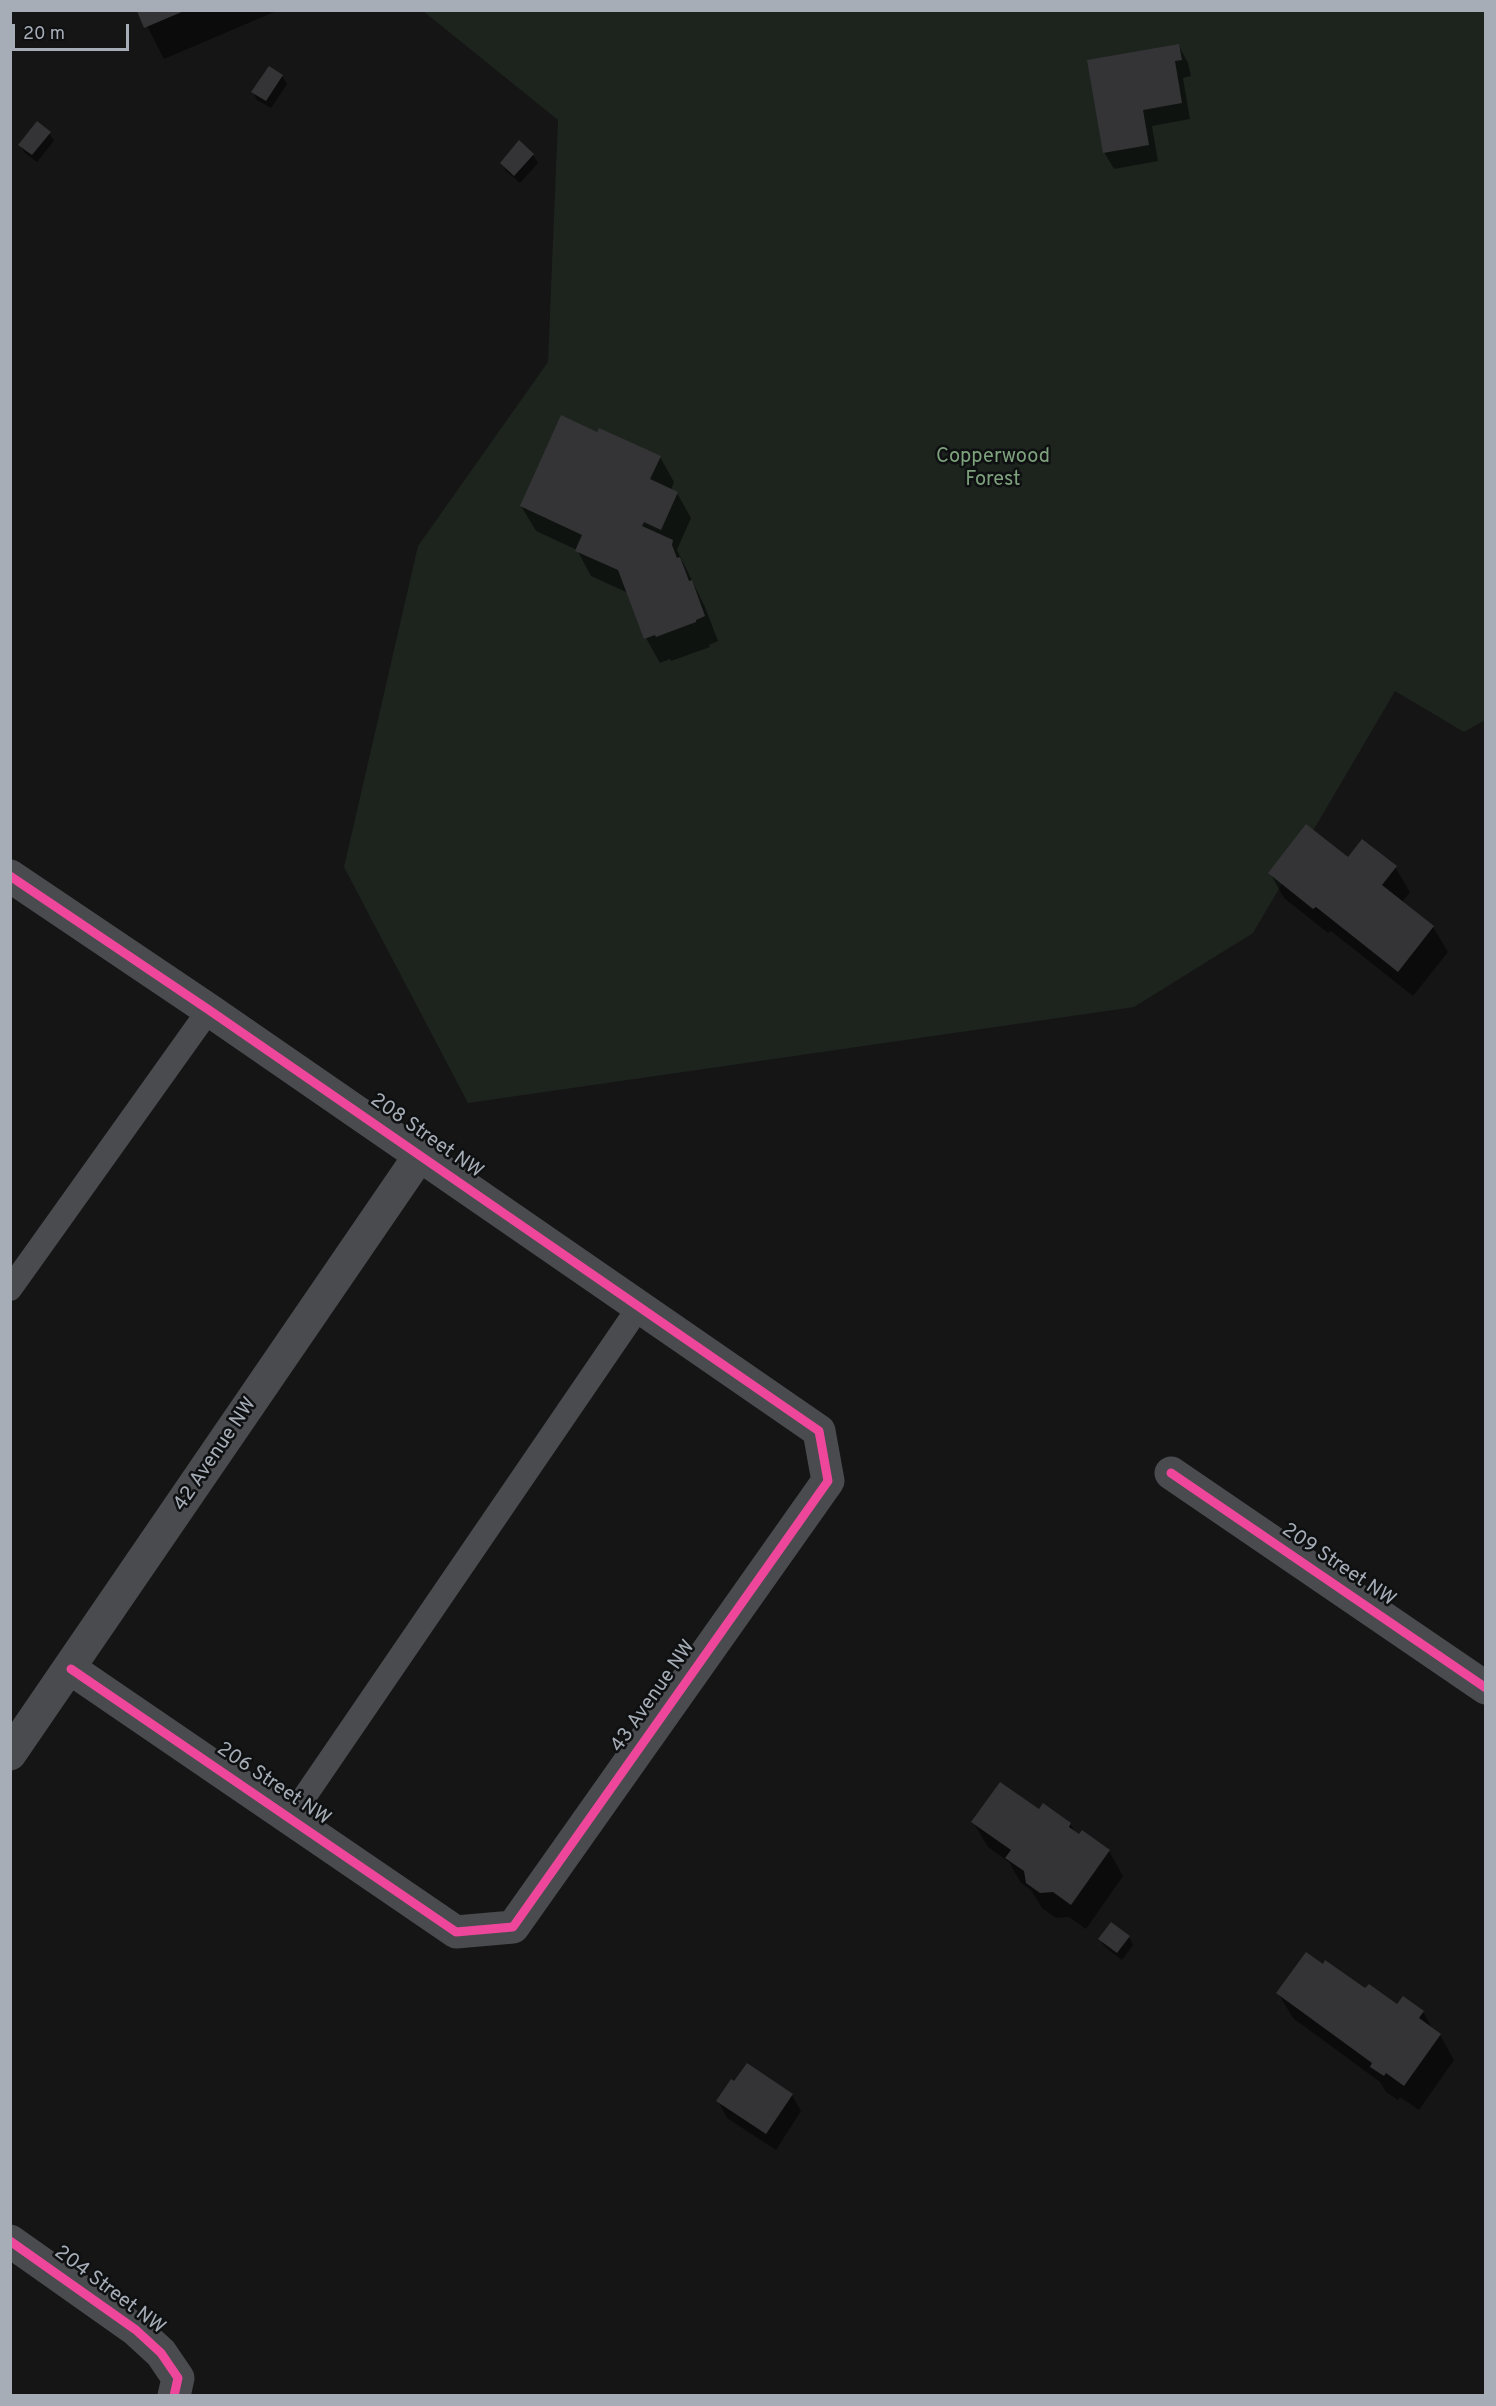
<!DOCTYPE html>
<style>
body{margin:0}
#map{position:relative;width:1496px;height:2406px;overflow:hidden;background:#151515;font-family:Overpass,sans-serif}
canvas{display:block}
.frame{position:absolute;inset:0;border:12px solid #a6adb7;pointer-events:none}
.scale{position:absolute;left:12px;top:24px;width:117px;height:27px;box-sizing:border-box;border:3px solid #a6adb7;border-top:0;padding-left:8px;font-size:18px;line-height:21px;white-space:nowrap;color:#a6adb7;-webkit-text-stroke:4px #0f1011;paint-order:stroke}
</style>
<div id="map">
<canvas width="1496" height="2406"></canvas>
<div class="frame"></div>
<div class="scale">20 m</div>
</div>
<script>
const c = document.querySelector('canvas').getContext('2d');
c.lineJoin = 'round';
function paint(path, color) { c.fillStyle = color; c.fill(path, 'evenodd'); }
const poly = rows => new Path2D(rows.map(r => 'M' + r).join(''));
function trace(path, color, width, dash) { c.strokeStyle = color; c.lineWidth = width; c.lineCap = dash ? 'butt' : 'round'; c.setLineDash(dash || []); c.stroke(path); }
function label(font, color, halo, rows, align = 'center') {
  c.font = font + ' Overpass,sans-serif'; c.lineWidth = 5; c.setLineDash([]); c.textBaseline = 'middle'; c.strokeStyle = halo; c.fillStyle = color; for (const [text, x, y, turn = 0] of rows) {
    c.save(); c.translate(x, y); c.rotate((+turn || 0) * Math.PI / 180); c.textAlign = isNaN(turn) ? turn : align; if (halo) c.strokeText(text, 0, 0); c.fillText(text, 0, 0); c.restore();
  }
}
const green = poly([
 [423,11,1485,11,1485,720,1464,732,1395,691,1253,933,1134,1007,468,1103,344,867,418,546,548,362,558,120]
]);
const shadow = poly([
 [139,10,279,10,164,59],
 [1179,46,1188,63,1191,76,1183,78,1190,119,1152,126,1158,161,1114,169,1104,152],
 [282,76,287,84,271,108,257,100,253,92],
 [49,133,54,141,37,162,25,153,20,145],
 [519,143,533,155,538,163,520,183,506,171,502,163],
 [598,434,660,457,674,482,671,490,677,493,691,518,677,550,705,607,718,641,709,645,710,647,671,661,670,659,660,663,646,638,628,593,591,576,577,550,536,531,521,506],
 [1348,860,1395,867,1410,892,1402,902,1433,927,1448,952,1413,996,1331,931,1328,933,1284,898,1270,873],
 [1040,1811,1070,1824,1076,1833,1109,1851,1123,1876,1086,1929,1069,1917,1056,1918,1042,1908,1031,1890,1021,1883,1009,1862,988,1847,973,1822],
 [1129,1937,1133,1945,1122,1960,1105,1947,1100,1940],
 [1323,1966,1397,2006,1403,1998,1423,2012,1434,2031,1440,2035,1454,2060,1419,2110,1400,2097,1398,2100,1386,2092,1380,2082,1293,2018,1278,1993],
 [792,2095,801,2111,776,2150,727,2118,718,2101]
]);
const building = poly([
 [137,11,184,11,144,28],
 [1179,44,1182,60,1175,61,1182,103,1143,110,1149,145,1103,153,1087,60],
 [269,66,283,75,266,101,251,92],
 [37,121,51,132,32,155,18,145],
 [519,140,534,154,514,176,500,163],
 [561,415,597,432,599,428,661,456,650,479,678,492,661,530,644,522,642,526,673,540,672,545,677,558,680,557,689,581,692,580,705,616,696,620,696,622,656,637,655,635,644,639,618,570,575,551,582,535,520,506],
 [1306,824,1348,857,1362,839,1397,866,1382,885,1434,926,1398,972,1316,907,1313,909,1268,873],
 [1000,1782,1039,1809,1043,1803,1071,1823,1069,1827,1079,1834,1082,1830,1110,1850,1071,1905,1053,1892,1040,1893,1026,1883,1024,1871,1005,1858,1011,1850,971,1822],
 [1111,1922,1130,1936,1117,1953,1098,1939],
 [1306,1952,1323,1964,1325,1960,1365,1988,1369,1984,1397,2004,1403,1996,1424,2011,1419,2018,1441,2034,1404,2086,1386,2073,1384,2076,1370,2067,1372,2063,1276,1993],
 [747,2063,793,2094,766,2134,716,2101,731,2079,734,2081]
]);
const lane = poly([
 [10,1289,209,1010],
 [290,1818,639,1307]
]);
const street = poly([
 [10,876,209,1010,819,1431,828,1481,513,1927,456,1932,71,1669],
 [1171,1473,1486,1688],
 [10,1754,420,1155],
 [10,2241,136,2330,161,2353,178,2378,174,2396]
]);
const cycleway = poly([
 [10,876,209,1010,819,1431,828,1481,513,1927,456,1932,71,1669],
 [1171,1473,1486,1688],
 [10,2241,136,2330,161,2353,178,2378,174,2396]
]);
const parkNames = [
 ["Copperwood",993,458],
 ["Forest",993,481]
];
const streetNames = [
 ["208 Street NW",426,1137,35],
 ["42 Avenue NW",216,1455,-56],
 ["209 Street NW",1338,1566,34],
 ["43 Avenue NW",654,1697,-55],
 ["206 Street NW",273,1785,34],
 ["204 Street NW",109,2291,37]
];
paint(green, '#1d241e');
paint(shadow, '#0007');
paint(building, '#343436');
trace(lane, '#494b4e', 24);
trace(street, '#494b4e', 33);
trace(cycleway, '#ed469a', 9);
label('20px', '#7ea27d', '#0f1011', parkNames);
label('20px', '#a6adb7', '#0f1011', streetNames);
</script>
